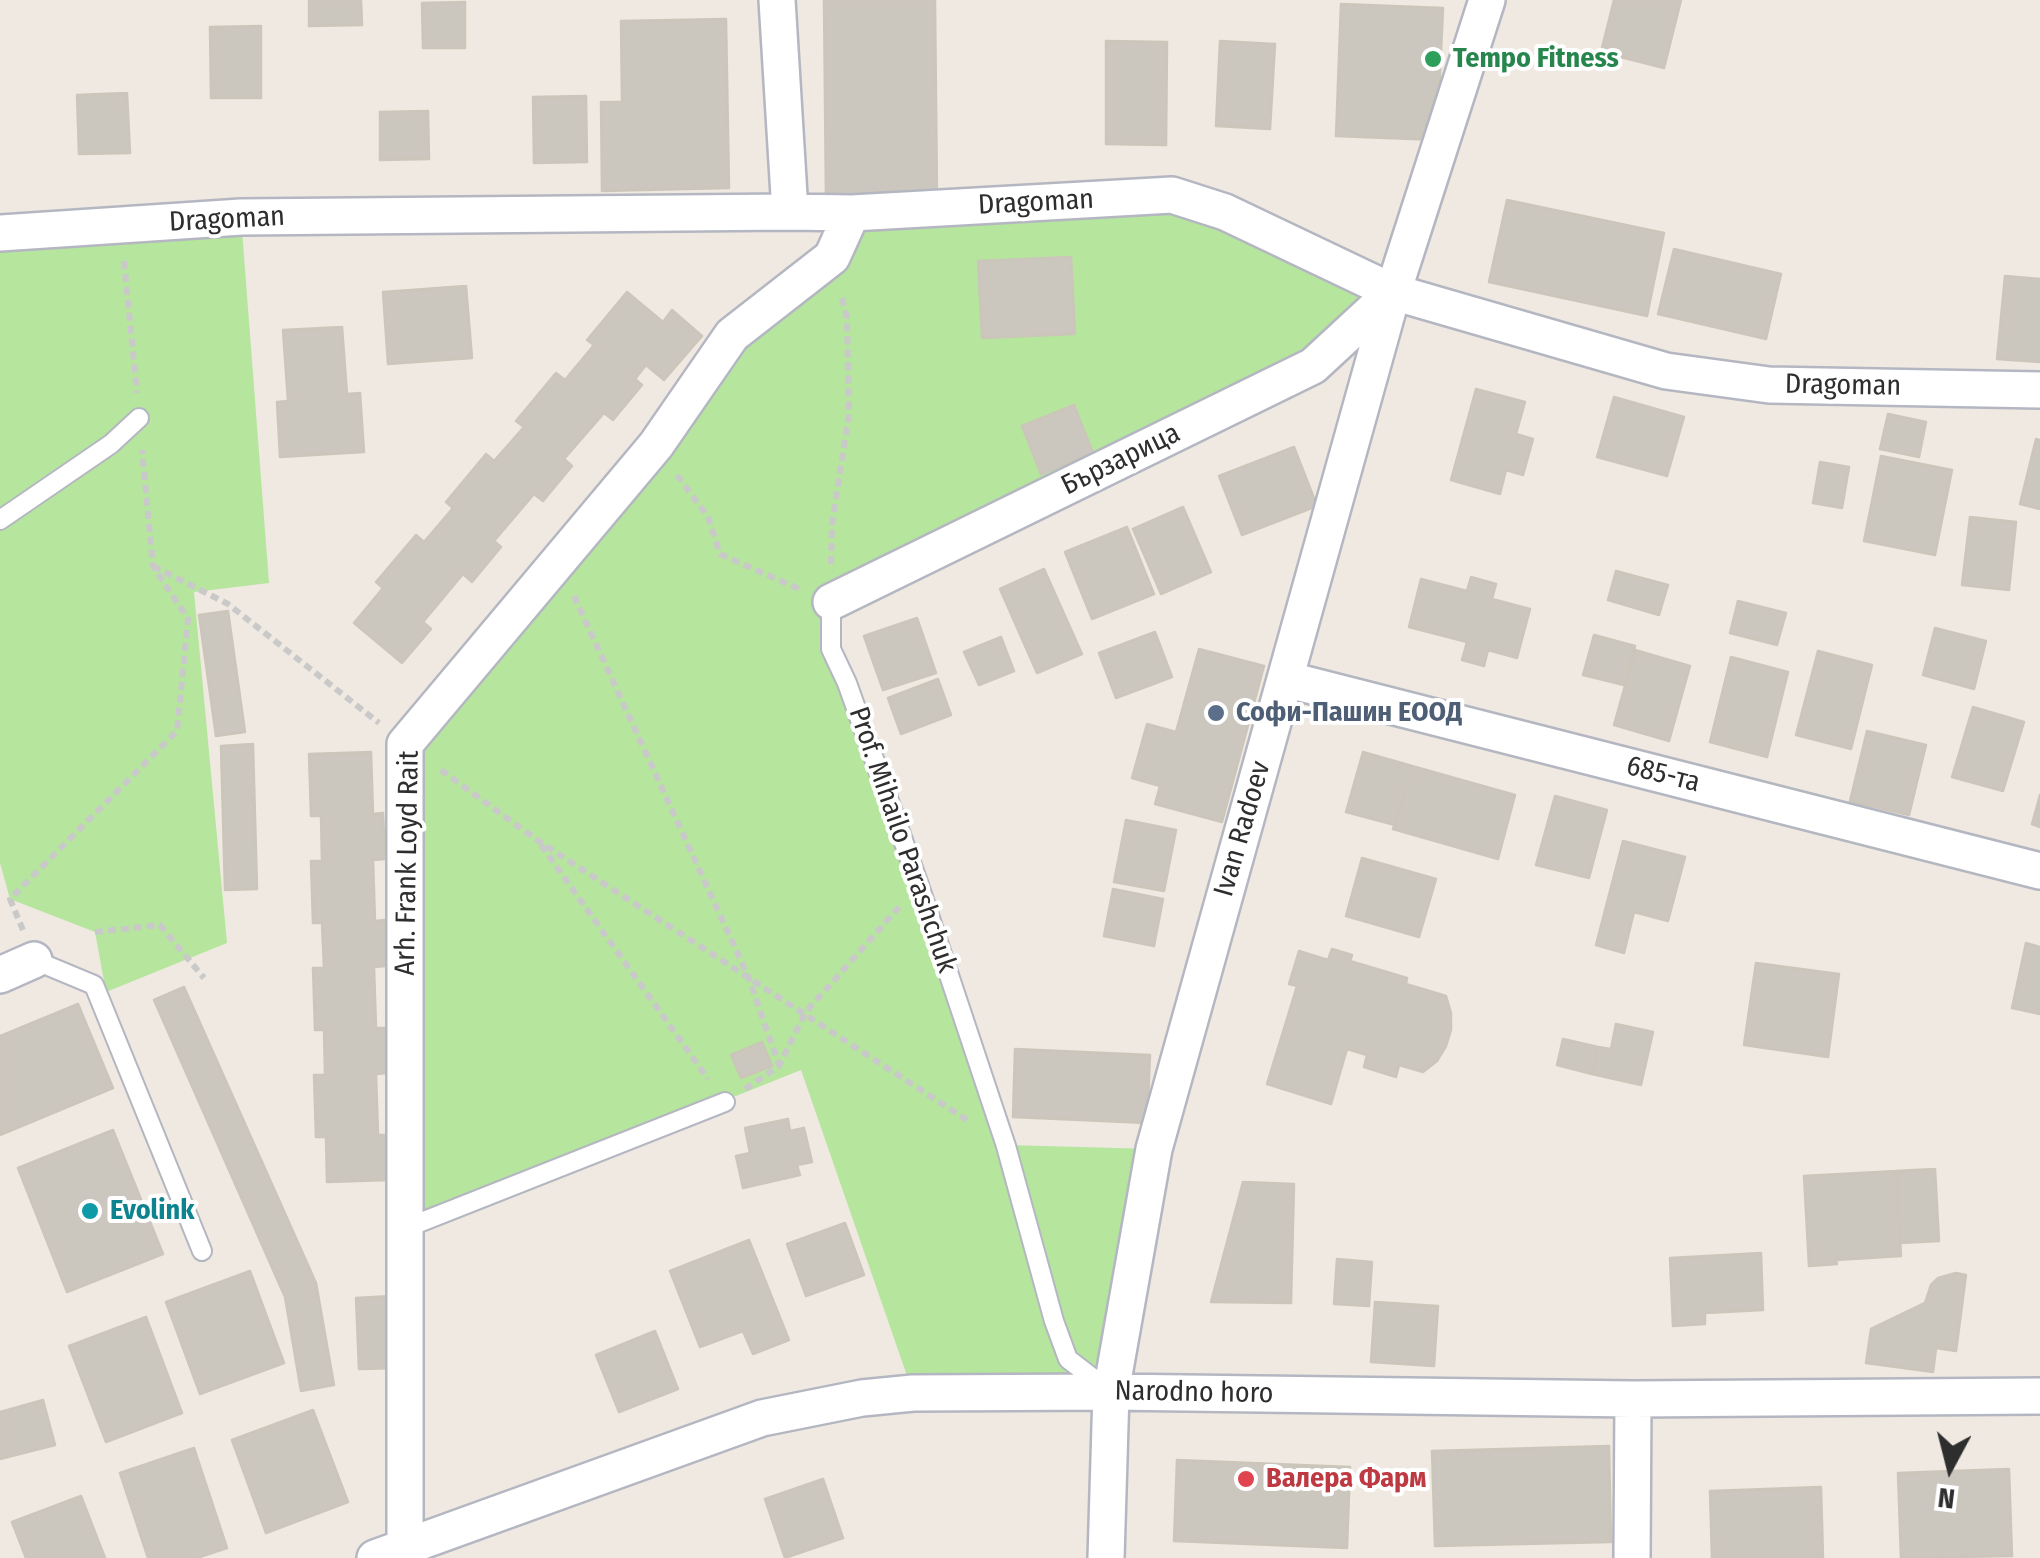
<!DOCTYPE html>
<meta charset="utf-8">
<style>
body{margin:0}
#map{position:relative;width:2040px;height:1558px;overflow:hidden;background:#efe9e1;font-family:"Fira Sans Condensed",sans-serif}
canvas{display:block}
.north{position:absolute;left:1900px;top:1418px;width:100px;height:100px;-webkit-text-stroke:8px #fff;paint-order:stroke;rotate:187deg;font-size:28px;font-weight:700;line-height:40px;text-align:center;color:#2e2e2e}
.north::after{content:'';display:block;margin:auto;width:35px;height:45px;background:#2e2e2e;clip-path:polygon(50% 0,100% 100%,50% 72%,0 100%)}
</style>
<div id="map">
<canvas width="2040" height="1558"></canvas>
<div class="north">N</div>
</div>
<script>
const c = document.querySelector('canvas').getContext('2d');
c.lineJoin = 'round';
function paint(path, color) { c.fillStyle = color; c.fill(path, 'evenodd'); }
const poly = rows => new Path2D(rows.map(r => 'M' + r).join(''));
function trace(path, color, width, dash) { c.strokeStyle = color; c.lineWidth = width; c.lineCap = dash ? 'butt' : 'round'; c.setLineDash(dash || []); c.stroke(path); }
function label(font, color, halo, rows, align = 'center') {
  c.font = font + ' "Fira Sans Condensed",sans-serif'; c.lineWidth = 8; c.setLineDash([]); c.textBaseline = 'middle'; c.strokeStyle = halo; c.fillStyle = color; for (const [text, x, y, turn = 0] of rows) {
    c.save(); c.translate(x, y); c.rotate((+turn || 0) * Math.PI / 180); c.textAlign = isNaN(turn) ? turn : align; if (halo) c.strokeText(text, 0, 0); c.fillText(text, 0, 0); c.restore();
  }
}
const green = poly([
 [1172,195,1393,292,1313,366,831,603,831,649,1006,1145,1154,1149,1111,1392,913,1393,801,1070,406,1228,405,744,852,213],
 [241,217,269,583,194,592,227,943,106,992,95,932,10,899,0,863,0,233]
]);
const building = poly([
 [309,0,361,0,362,25,309,26,309,0],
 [824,0,935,0,937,198,826,199,824,0],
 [1614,0,1681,0,1664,68,1601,52,1614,0],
 [465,2,465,48,423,48,422,3,465,2],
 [1341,4,1443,8,1437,140,1336,136,1341,4],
 [726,19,729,188,602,191,601,102,622,102,621,21,726,19],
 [261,26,261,98,211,98,210,27,261,26],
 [1106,41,1167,42,1166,145,1106,144,1106,41],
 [1220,41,1275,44,1270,129,1216,126,1220,41],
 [127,93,130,153,79,154,77,95,127,93],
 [586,96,587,162,534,163,533,97,586,96],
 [428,111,429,159,380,160,380,112,428,111],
 [1507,200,1664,233,1647,316,1489,282,1507,200],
 [1674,249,1781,274,1766,339,1658,314,1674,249],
 [1071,257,1075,334,982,338,978,261,1071,257],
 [2005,276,2040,279,2040,362,1997,359,2005,276],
 [466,286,472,358,388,364,383,292,466,286],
 [627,292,663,322,672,310,702,336,664,380,646,365,635,379,642,385,613,420,604,413,564,459,572,466,543,501,534,494,494,541,501,547,472,582,463,574,423,622,431,629,402,663,354,623,383,588,376,582,416,535,424,542,453,508,446,502,486,454,494,461,524,427,516,421,556,373,565,380,594,345,587,340,627,292],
 [342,327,347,394,360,393,364,452,280,457,277,402,288,401,283,330,342,327],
 [1476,389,1525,402,1516,434,1533,439,1523,475,1506,470,1500,494,1451,480,1476,389],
 [1614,397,1684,417,1667,476,1597,457,1614,397],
 [1074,405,1093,453,1041,474,1022,426,1074,405],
 [1888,414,1926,422,1919,457,1880,449,1888,414],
 [2036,439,2040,440,2040,509,2020,504,2036,439],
 [1294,447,1317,506,1242,535,1219,476,1294,447],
 [1881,456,1952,470,1935,555,1864,541,1881,456],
 [1820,462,1849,467,1842,508,1813,503,1820,462],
 [1183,507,1211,572,1161,594,1133,529,1183,507],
 [1970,517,2016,522,2009,590,1962,585,1970,517],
 [1127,527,1154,594,1092,619,1065,552,1127,527],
 [1044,569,1082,654,1037,673,1000,589,1044,569],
 [1616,571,1668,585,1659,615,1608,600,1616,571],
 [1471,577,1496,584,1492,599,1530,609,1517,658,1488,650,1484,666,1462,660,1467,642,1409,627,1421,579,1467,591,1471,577],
 [1738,601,1786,613,1777,645,1730,633,1738,601],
 [228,611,245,732,216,736,199,615,228,611],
 [917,618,936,673,883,690,864,636,917,618],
 [1935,628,1986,641,1974,689,1923,675,1935,628],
 [1155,632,1172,677,1116,698,1099,653,1155,632],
 [1594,635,1635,646,1624,685,1583,675,1594,635],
 [1001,637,1014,671,979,685,964,652,1001,637],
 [1199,649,1264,666,1222,822,1155,804,1160,786,1132,778,1147,724,1176,732,1199,649],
 [1635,650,1690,666,1669,741,1614,725,1635,650],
 [1818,651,1872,665,1851,749,1796,735,1818,651],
 [1731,657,1788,672,1767,757,1710,742,1731,657],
 [938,679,951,715,901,734,888,698,938,679],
 [1973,707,2024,722,2003,791,1952,777,1973,707],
 [1867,731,1926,745,1909,815,1850,801,1867,731],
 [253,744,257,889,225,890,221,746,253,744],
 [371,752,373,814,383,813,385,859,373,860,375,921,385,920,386,966,374,967,376,1028,387,1028,388,1073,376,1074,378,1135,388,1135,389,1180,327,1182,326,1137,316,1137,314,1075,325,1075,324,1030,315,1030,313,968,324,968,322,923,313,923,311,861,322,861,321,816,311,816,309,754,371,752],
 [1363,752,1412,766,1395,825,1346,812,1363,752],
 [1412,766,1515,795,1498,859,1393,829,1412,766],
 [2040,795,2040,827,2032,824,2040,795],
 [1555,796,1607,810,1589,878,1536,865,1555,796],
 [1126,820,1176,830,1164,891,1114,882,1126,820],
 [1623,841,1685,857,1668,921,1634,912,1624,953,1596,945,1623,841],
 [1362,858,1436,879,1419,937,1346,916,1362,858],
 [1113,889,1163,899,1154,946,1104,936,1113,889],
 [2026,943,2040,947,2040,1014,2012,1008,2026,943],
 [1332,949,1352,955,1350,961,1407,978,1406,984,1446,996,1451,1013,1451,1030,1446,1046,1437,1061,1423,1072,1399,1065,1396,1077,1364,1067,1367,1055,1347,1049,1331,1104,1267,1084,1297,986,1289,984,1299,951,1328,960,1332,949],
 [1756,963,1839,974,1828,1057,1744,1045,1756,963],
 [184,987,316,1283,334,1385,301,1391,285,1297,154,1000,184,987],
 [78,1004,113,1088,0,1135,0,1036,78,1004],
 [1616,1024,1653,1032,1641,1085,1592,1074,1598,1047,1611,1049,1616,1024],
 [1563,1039,1598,1047,1592,1074,1557,1065,1563,1039],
 [762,1042,772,1066,741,1078,731,1055,762,1042],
 [1015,1049,1150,1055,1147,1123,1013,1117,1015,1049],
 [788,1119,790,1131,804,1128,812,1162,797,1165,800,1175,743,1188,736,1156,750,1153,745,1128,788,1119],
 [113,1130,163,1254,67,1292,18,1168,113,1130],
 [1935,1169,1939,1241,1900,1243,1896,1171,1935,1169],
 [1896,1171,1901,1256,1836,1260,1837,1264,1809,1266,1804,1176,1896,1171],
 [1243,1182,1294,1184,1291,1303,1211,1302,1243,1182],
 [845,1223,864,1275,806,1296,787,1244,845,1223],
 [749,1240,789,1340,753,1354,743,1331,700,1347,670,1271,749,1240],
 [1761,1253,1763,1310,1705,1313,1705,1324,1673,1326,1670,1258,1761,1253],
 [1337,1259,1372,1262,1369,1306,1334,1304,1337,1259],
 [250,1271,284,1363,200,1394,166,1302,250,1271],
 [1956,1273,1966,1275,1956,1351,1936,1348,1933,1372,1866,1363,1871,1329,1925,1303,1931,1285,1938,1278,1956,1273],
 [392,1296,395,1368,359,1369,356,1298,392,1296],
 [1375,1302,1438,1306,1434,1366,1371,1362,1375,1302],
 [146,1317,182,1413,106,1442,69,1346,146,1317],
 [655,1331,678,1389,619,1412,596,1355,655,1331],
 [43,1400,55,1445,0,1459,0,1412,43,1400],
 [313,1410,348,1502,266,1533,232,1440,313,1410],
 [1609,1446,1611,1542,1435,1546,1432,1451,1609,1446],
 [194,1448,227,1548,197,1558,148,1558,120,1473,194,1448],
 [1177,1460,1350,1467,1347,1548,1174,1541,1177,1460],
 [2009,1469,2012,1556,1901,1558,1898,1473,2009,1469],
 [823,1479,843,1538,785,1558,765,1499,823,1479],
 [1821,1487,1823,1558,1712,1558,1710,1491,1821,1487],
 [81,1496,105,1558,26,1558,12,1522,81,1496]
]);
const path = poly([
 [124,261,137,393],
 [677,475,708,517,720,554,799,589],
 [831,564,832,523,849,414,847,318,841,294],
 [153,566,228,604,379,723],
 [574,596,748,976,779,1065],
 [441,770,537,840,967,1120],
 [541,845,708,1079],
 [23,930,10,899,177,731,188,619,153,566,142,450],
 [95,932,160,925,204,978],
 [745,1089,779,1066,805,1013,899,907]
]);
const service = poly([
 [0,520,111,444,139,418],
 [831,602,831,649,847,683,919,885,1006,1146,1054,1321,1068,1359,1107,1389],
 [34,960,94,985,202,1251],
 [406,1228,725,1102]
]);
const minor = poly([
 [777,0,790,212],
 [0,233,241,217,790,212,852,213,1172,195,1225,212,1393,292,1666,371,1769,385,2040,390],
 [831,602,1313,366,1393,292],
 [1285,679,2040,871],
 [0,975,34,960],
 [375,1558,762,1418,862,1398,913,1393,1111,1392,1633,1399,2040,1396],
 [409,1558,405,1546,405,744,656,445,732,335,832,257,852,213],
 [1106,1558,1111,1392,1154,1149,1393,292,1487,0],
 [1632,1558,1633,1399]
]);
const markers = [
 [1433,59,10,"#2e9e5b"],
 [1216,713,10,"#5c6f8a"],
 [90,1211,10,"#0f9aa8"],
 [1246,1479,10,"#e0444e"]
];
const leisureNames = [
 ["Tempo Fitness",1453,59]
];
const streetNames = [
 ["Dragoman",1036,203,-3],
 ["Dragoman",227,220,-3],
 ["Dragoman",1843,386,1],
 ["Бързарица",1121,460,-26],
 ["685-та",1663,775,14],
 ["Ivan Radoev",1243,829,-74],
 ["Prof. Mihailo Parashchuk",902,840,71],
 ["Arh. Frank Loyd Rait",408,863,-89],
 ["Narodno horo",1194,1393,1]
];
const serviceNames = [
 ["Софи-Пашин ЕООД",1236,713]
];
const cultureNames = [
 ["Evolink",110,1211]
];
const healthNames = [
 ["Валера Фарм",1266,1479]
];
paint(green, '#b6e59e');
paint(building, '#cbc7bf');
trace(building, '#cbc5ba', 2.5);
trace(service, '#b4b7c1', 22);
trace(minor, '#b4b7c1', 40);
trace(path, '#c9c9c9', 6, [8, 5]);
trace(service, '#fff', 18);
trace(minor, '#fff', 35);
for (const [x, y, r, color] of markers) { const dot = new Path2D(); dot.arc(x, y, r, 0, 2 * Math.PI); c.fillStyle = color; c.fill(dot); trace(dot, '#fff', 4); }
label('bold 28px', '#27864d', '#fff', leisureNames, 'left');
label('28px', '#2e2e2e', '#fff', streetNames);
label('bold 28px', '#4e5e75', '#fff', serviceNames, 'left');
label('bold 28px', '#0d838f', '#fff', cultureNames, 'left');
label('bold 28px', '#be3a42', '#fff', healthNames, 'left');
</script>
